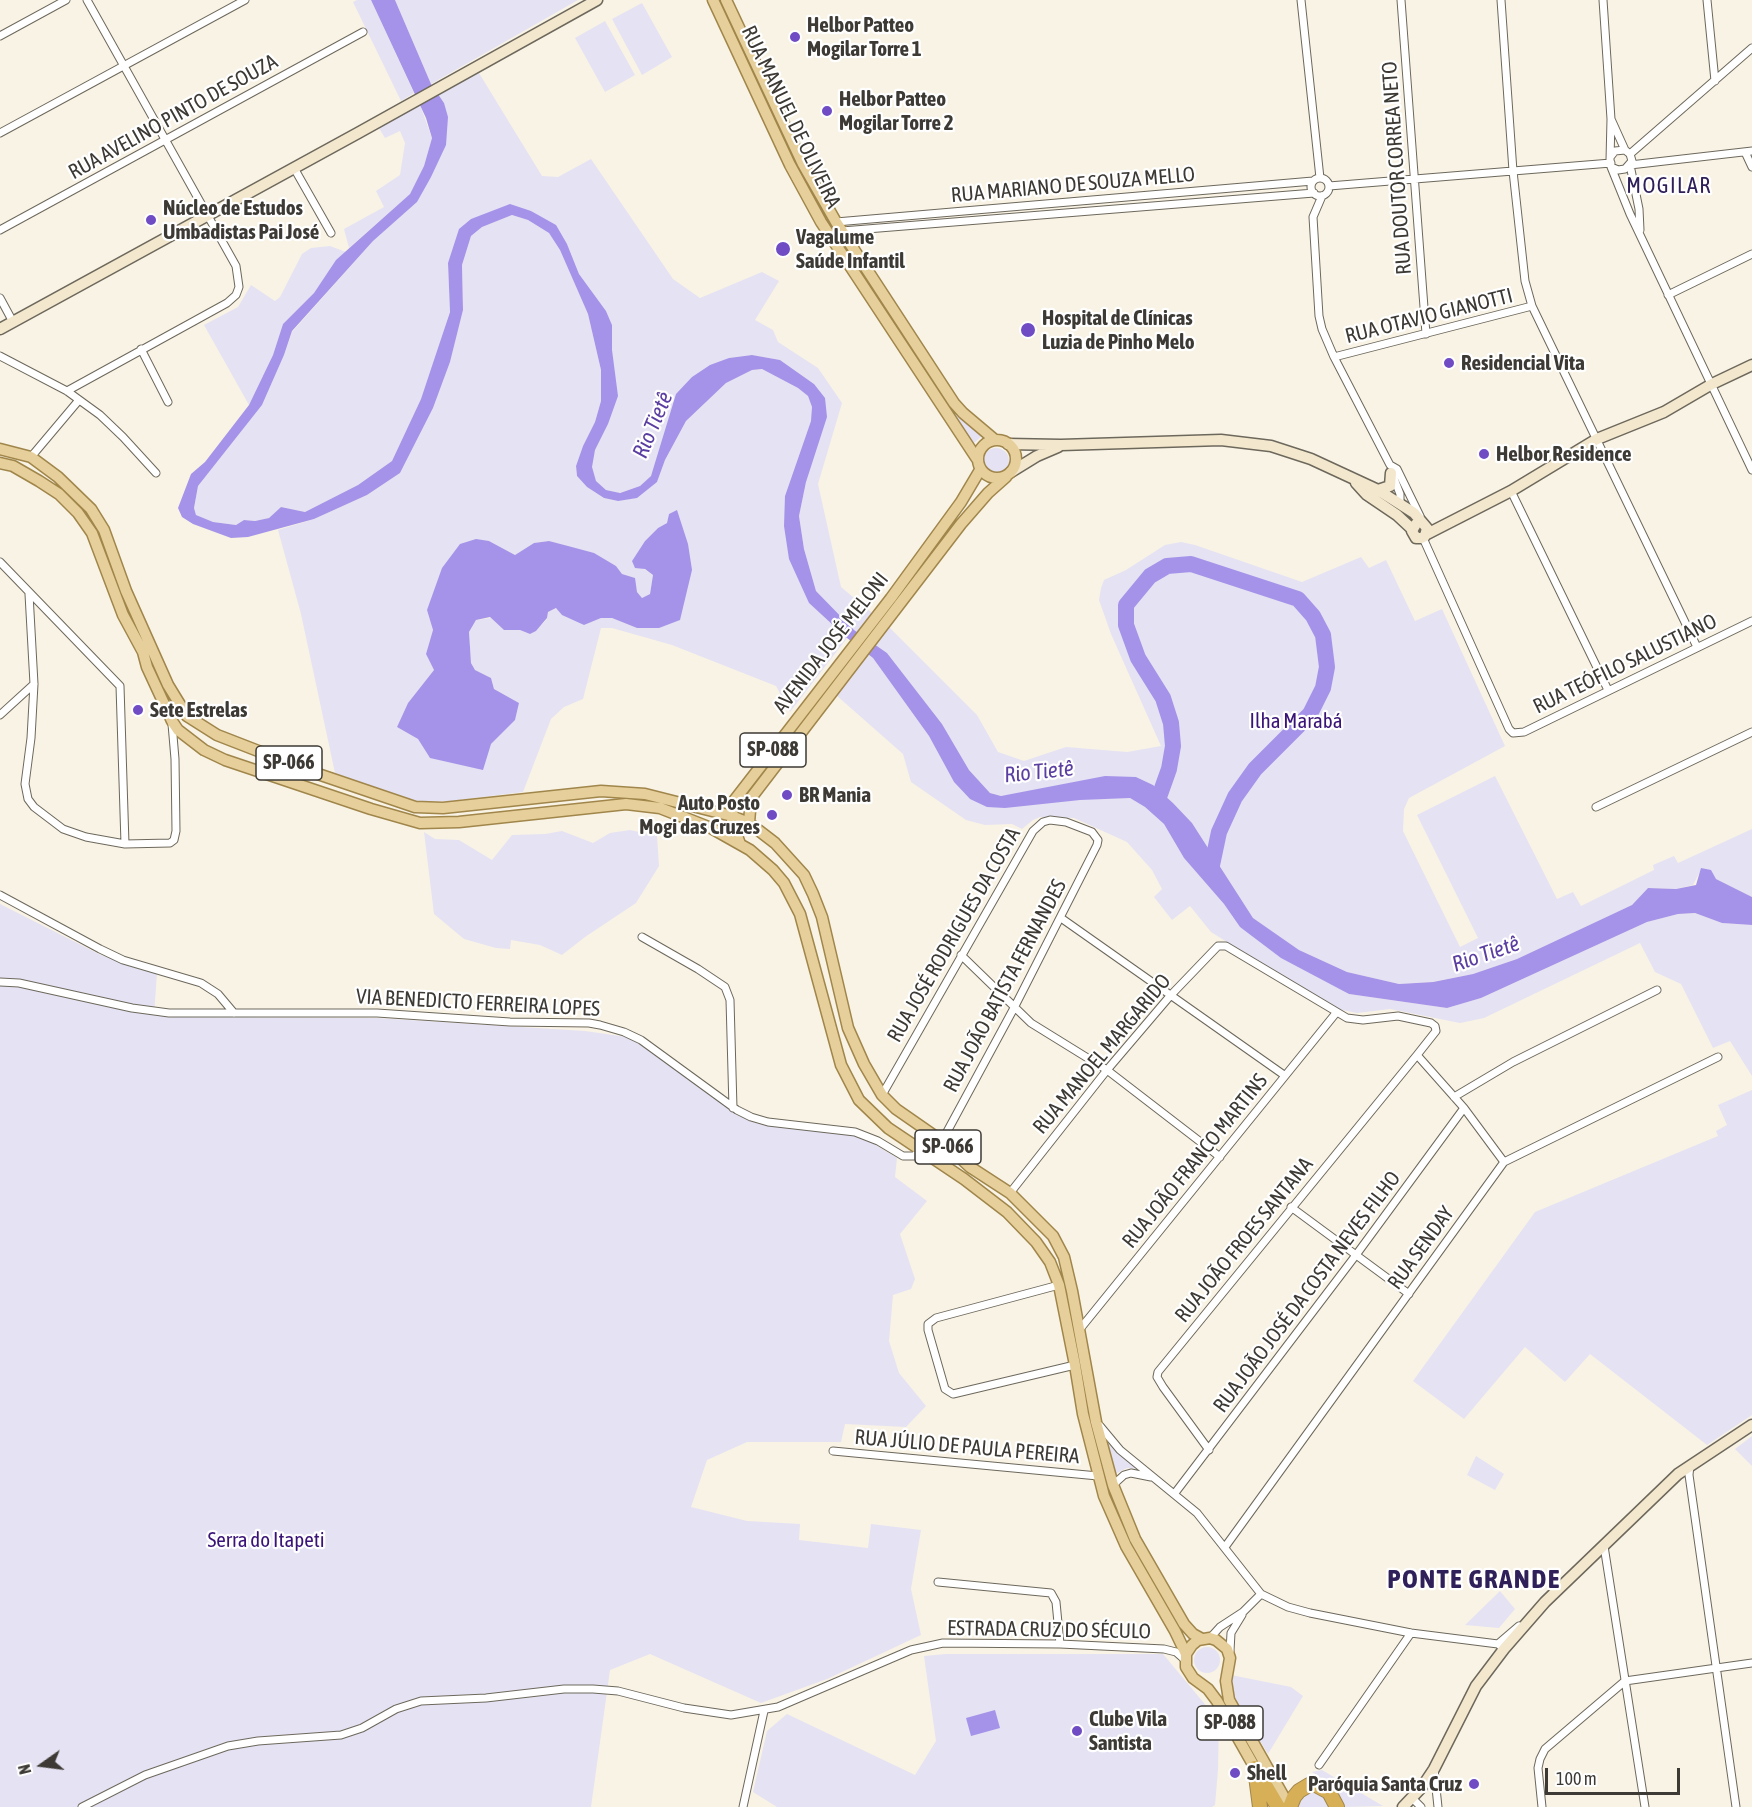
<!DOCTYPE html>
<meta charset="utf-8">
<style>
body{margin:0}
#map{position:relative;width:1752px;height:1807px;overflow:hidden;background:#f9f3e5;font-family:"Asap Condensed",sans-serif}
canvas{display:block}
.north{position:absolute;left:12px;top:1735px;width:60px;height:60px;-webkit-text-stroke:4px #fff;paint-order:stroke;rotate:256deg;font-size:16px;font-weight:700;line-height:24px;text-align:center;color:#3d3a35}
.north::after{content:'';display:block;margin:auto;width:21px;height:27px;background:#3d3a35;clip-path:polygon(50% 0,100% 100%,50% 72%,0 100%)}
.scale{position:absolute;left:1545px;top:1768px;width:135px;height:27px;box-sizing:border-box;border:3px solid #3d3a35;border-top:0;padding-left:8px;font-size:18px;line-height:21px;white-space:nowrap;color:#3d3a35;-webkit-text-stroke:4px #fff;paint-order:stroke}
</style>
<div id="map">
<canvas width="1752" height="1807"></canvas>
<div class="north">N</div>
<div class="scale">100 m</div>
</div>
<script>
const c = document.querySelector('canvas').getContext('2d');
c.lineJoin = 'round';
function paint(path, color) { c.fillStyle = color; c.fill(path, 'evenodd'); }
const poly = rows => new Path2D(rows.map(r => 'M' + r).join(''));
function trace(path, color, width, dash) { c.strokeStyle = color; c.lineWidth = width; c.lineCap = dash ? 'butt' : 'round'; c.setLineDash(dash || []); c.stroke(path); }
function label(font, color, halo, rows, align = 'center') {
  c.font = font + ' "Asap Condensed",sans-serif'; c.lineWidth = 4.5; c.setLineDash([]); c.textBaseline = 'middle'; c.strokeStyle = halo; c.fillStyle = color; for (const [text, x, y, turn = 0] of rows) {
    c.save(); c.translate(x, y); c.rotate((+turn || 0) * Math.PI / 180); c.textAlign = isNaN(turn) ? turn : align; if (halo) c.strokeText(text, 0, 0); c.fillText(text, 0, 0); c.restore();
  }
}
const green = poly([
 [357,0,371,0,414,93,401,101,353,2],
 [395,0,578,0,431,84],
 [642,3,672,57,642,75,612,19],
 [605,21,635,75,605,92,575,38],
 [479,73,542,176,558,177,591,159,673,279,700,298,762,272,779,281,755,320,773,330,778,342,818,368,842,403,818,484,841,587,889,627,977,715,998,752,1024,761,1066,747,1127,752,1161,746,1111,634,1099,600,1101,588,1104,580,1126,570,1165,545,1181,542,1195,545,1302,582,1361,557,1369,568,1386,560,1415,621,1442,609,1505,746,1409,798,1404,809,1403,831,1460,947,1478,938,1417,815,1495,776,1557,899,1573,892,1581,906,1654,870,1653,865,1674,856,1678,863,1752,829,1752,897,1716,879,1702,868,1693,885,1676,889,1648,888,1632,905,1517,959,1473,974,1432,982,1399,984,1347,972,1299,950,1253,918,1192,823,1173,803,1153,785,1136,777,1001,796,990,793,969,770,942,724,887,653,854,630,816,591,804,549,799,516,806,482,814,384,780,360,752,355,729,358,657,460,651,476,640,486,619,493,606,490,596,481,591,467,595,450,608,424,612,350,612,325,606,311,579,274,567,244,531,211,471,219,448,263,450,311,435,360,421,399,392,461,358,485,305,512,281,507,269,518,255,521,244,520,236,525,212,522,196,515,194,508,198,486,262,405,284,355,292,332,373,241,417,202,444,103,438,95],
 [420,105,432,138,424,166,410,194,349,248,344,229,384,207,376,191,400,175,405,143,400,131,385,138,379,128],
 [512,215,528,220,549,233,560,250,588,314,601,370,601,401,595,422,583,446,576,466,577,476,587,487,604,498,618,501,657,482,665,460,686,421,726,383,752,370,762,369,798,388,808,396,812,407,811,421,785,496,809,603,847,638,790,712,776,686,672,645,612,628,601,628,583,699,564,707,551,719,523,792,450,801,422,802,396,796,335,773,301,614,278,530,314,519,367,495,400,473,433,408,450,362,463,310,462,265,471,236,482,227],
 [677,511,659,628,637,628,612,618,601,618,584,625,557,608,548,612,547,619,536,631,530,634,520,630,504,630,491,618,476,620,469,632,471,663,475,670,491,678,494,689,519,703,515,719,491,744,430,758,418,739,397,727,408,703,434,670,426,654,433,630,427,610,489,541,515,555,534,543,549,541,594,554,616,566,622,574,634,578,637,592,642,598,650,594,653,575,632,561,645,541,658,528,667,523,669,514],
 [330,246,346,252,336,261,314,293,283,324,273,355,249,405,204,325,238,307,251,285,275,301,280,297,302,254,311,248],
 [953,410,984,434,973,444,952,413],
 '983 461a13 13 0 1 1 26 0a13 13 0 1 1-26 0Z',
 [867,654,873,658,929,736,954,782,970,799,1130,798,1145,807,1164,824,1184,858,1224,904,1240,927,1349,994,1447,1008,1481,998,1647,922,1678,914,1695,913,1722,923,1752,925,1752,1076,1730,1041,1713,1048,1681,984,1655,972,1640,943,1484,1018,1460,1023,1390,1009,1357,1013,1333,1008,1211,932,1190,906,1172,920,1154,897,1162,889,1152,870,1127,842,1074,818,1040,817,1033,820,1022,829,1012,824,985,825,966,820,911,782,903,754,836,695],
 [630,830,657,836,659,866,636,903,585,937,562,955,540,945,511,940,510,949,496,948,464,939,434,914,424,832,435,839,459,840,492,860,512,835,545,834,562,831,593,843,610,833],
 [0,904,101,955,157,973,154,1015,175,1017,377,1018,585,1031,627,1037,648,1048,737,1115,759,1124,861,1136,897,1158,895,1177,927,1201,900,1234,915,1279,911,1289,893,1295,889,1341,899,1373,926,1406,906,1427,845,1424,841,1442,747,1442,707,1460,691,1507,747,1521,800,1524,799,1540,868,1548,871,1524,921,1530,911,1589,921,1635,827,1679,761,1703,650,1654,610,1670,591,1807,0,1807],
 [1752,1090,1752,1415,1707,1445,1590,1354,1565,1382,1525,1347,1464,1419,1413,1381,1535,1212,1718,1136,1716,1131,1727,1125,1718,1105],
 [1752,1436,1752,1466,1735,1449],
 [1106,1441,1114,1450,1138,1469,1127,1468,1115,1474],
 [1476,1456,1504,1474,1495,1490,1467,1475],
 [1500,1591,1515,1609,1499,1628,1465,1625],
 '1194 1660a13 13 0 1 1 26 0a13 13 0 1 1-26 0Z',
 [946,1654,1163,1654,1219,1721,1218,1770,1215,1805,1212,1807,777,1807,753,1792,767,1731,787,1714,915,1775,936,1741,924,1656],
 [1231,1675,1291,1687,1303,1696,1268,1754,1234,1698],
 [1322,1770,1383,1806,1343,1807,1337,1792,1331,1784,1312,1772],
 [1319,1790,1332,1807,1296,1807,1305,1791]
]);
const water = poly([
 [371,0,395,0,431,84,444,103,448,117,446,145,431,177,417,202,373,241,292,331,284,355,262,405,198,486,194,508,196,515,213,522,236,525,244,520,255,521,269,518,281,507,305,512,358,485,392,461,421,399,450,312,448,263,459,229,471,219,510,204,531,211,556,225,567,244,579,274,606,311,612,325,612,350,618,396,608,424,595,450,592,467,596,481,606,490,620,493,640,486,651,476,676,394,692,377,710,365,729,358,752,355,780,360,814,384,825,398,827,417,806,482,799,516,804,549,816,591,854,630,887,653,942,724,969,770,990,793,1001,796,1105,776,1136,777,1153,785,1173,803,1192,823,1253,918,1299,950,1347,972,1399,984,1433,982,1473,974,1517,959,1632,905,1648,888,1676,889,1696,885,1701,868,1711,870,1716,879,1752,897,1752,925,1722,923,1695,913,1678,914,1647,922,1481,998,1447,1008,1349,994,1281,958,1240,927,1224,904,1184,858,1164,824,1145,807,1130,798,1080,800,1005,808,987,807,970,799,954,782,929,736,873,658,847,638,809,603,789,559,784,526,785,496,811,421,812,407,808,396,798,388,762,369,752,370,726,383,686,421,665,460,657,482,637,498,618,501,604,498,587,487,577,476,576,466,583,446,595,422,601,401,601,370,588,314,560,250,549,233,528,220,512,215,482,227,471,236,462,265,463,310,450,362,433,408,400,473,367,495,314,519,248,537,231,538,193,524,182,517,178,508,191,474,205,462,249,405,273,355,283,324,314,293,336,260,410,194,424,166,432,138,426,118],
 [677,510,688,544,692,570,680,620,659,628,637,628,612,618,601,618,584,625,562,615,556,608,548,612,547,618,536,631,530,634,520,630,504,630,490,617,476,620,469,632,471,663,475,670,491,678,494,689,519,703,515,720,491,744,483,770,430,758,418,739,397,727,408,703,434,670,426,654,433,630,427,610,442,568,460,544,476,539,489,541,515,555,534,543,549,541,568,546,594,553,616,566,622,574,635,578,637,592,642,598,650,594,653,575,645,569,635,568,632,561,645,541,658,528,667,523,669,514],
 [995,1710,1000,1728,971,1736,966,1718]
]);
const river = poly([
 [1159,797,1169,769,1173,746,1171,723,1163,698,1138,658,1126,625,1126,605,1150,576,1167,566,1191,564,1298,599,1313,616,1323,635,1327,667,1323,688,1310,714,1255,769,1235,797,1219,832,1212,865]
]);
const street = poly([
 [1301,0,1320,178],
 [1401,0,1426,334],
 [1501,0,1513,171,1525,281,1532,306,1697,647],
 [1603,0,1611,119],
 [1707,0,1715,81],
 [0,36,66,0],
 [0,133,245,0],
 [1745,152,1752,167],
 [1630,154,1752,48],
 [1611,156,1615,151,1625,150,1630,154,1632,161,1625,169,1618,170,1611,167,1610,160,1611,119,1625,150],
 [1611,167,1630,214,1752,470],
 [294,168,331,233],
 '1311 187a9 9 0 1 1 18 0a9 9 0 1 1-18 0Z',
 [1329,186,1611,163],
 [1322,196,1313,217,1319,316,1322,329,1334,357,1390,465,1397,469,1420,516],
 [836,222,1313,181],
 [0,230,363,32],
 [1640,230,1639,209,1630,165,1752,151],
 [842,231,1314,193],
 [1668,295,1752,254],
 [0,298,13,322],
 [141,349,168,402],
 [0,356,67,391,100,415,123,437,156,473],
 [1334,357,1532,306],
 [67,391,227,303,236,295,239,287,236,266,87,0],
 [31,457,79,400],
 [1393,476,1400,494,1400,505],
 [1511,491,1608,690],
 [1423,538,1509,729,1513,733,1524,732,1752,621],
 [0,562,120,686,125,844],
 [29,594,34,684,31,738,25,784,28,799,34,807,63,829,86,837,125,844,170,843,174,840,176,831,175,759,172,724],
 [0,715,34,684],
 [1596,807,1752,732],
 [0,895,100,949,123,960,201,983,218,994,234,1013],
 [1061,918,1284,1075],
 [642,937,698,969,725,987,730,1000,733,1108],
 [961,955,1031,1023,1107,1070,1220,1157],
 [0,982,19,983,132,1008,169,1013,377,1013,510,1022,589,1023,600,1025,624,1032,641,1040,737,1110,751,1117,768,1122,855,1132,878,1141,903,1156,914,1156,921,1150],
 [1417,1055,1464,1108,1504,1162],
 [882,1095,1033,831,1043,822,1050,820,1066,822,1092,832,1098,840,1097,845,1014,1008,942,1141],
 [1454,1097,1513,1062,1657,990],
 [1010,1193,1107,1070,1170,996,1218,946,1226,946,1347,1018,1363,1020,1398,1016,1431,1023,1435,1026,1436,1031,1417,1055,1158,1372,1157,1377,1163,1387,1209,1450],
 [1291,1207,1409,1294],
 [1059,1285,936,1318,928,1324,928,1330,945,1389,953,1394,1075,1365],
 [1080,1329,1336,1013],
 [1100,1426,1120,1450,1197,1513,1261,1594,1288,1607,1310,1613,1411,1633,1498,1644,1504,1649],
 [833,1451,1098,1476],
 [1690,1465,1689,1475,1736,1807],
 [1113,1485,1124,1475,1131,1473,1151,1477],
 [1175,1493,1356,1255,1464,1108],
 [1604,1546,1645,1807],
 [1225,1547,1504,1162,1718,1057],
 [938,1582,1051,1593,1056,1602,1060,1644],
 [1210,1638,1220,1627,1243,1612,1261,1594],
 [1498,1644,1519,1626],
 [1230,1651,1231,1633,1242,1615],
 [1625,1681,1752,1663],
 [1319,1765,1411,1633],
 [1434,1769,1438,1807],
 [1412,1798,1421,1807],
 [82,1807,145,1775,228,1746,258,1741,341,1735,362,1728,396,1709,421,1701,486,1698,564,1689,593,1689,618,1691,684,1708,731,1715,778,1707,911,1650,943,1643,1060,1644,1164,1649,1176,1652,1185,1660],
 [743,1807,764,1711],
 [1542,1807,1538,1768,1540,1759,1545,1749,1625,1681]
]);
const secondary = poly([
 [0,329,358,133,597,0],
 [1008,444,1061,445,1221,440,1271,446,1311,459,1378,490,1414,513,1426,527],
 [1011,472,1037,456,1058,447],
 [1356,483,1366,494,1397,515,1412,529],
 [1378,490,1390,486,1391,473],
 [1416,524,1412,531,1416,538,1421,538,1425,536,1427,528],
 [1427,534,1511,491,1597,439,1664,412,1712,384,1752,365],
 [1403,1807,1422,1787,1434,1769,1476,1686,1504,1649,1545,1602,1678,1474,1752,1425]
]);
const primary = poly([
 [713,0,790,165,821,222,977,459],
 [726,0,803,164,836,222,954,403,963,413,995,440],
 '978 459a19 19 0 1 1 38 0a19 19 0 1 1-38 0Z',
 [0,449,31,457,58,477,91,509,104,530,126,591,168,685,187,716,217,735,315,773,415,807,443,808,601,791,645,794,732,816,749,823,775,843,804,875,813,894,822,917,848,1028,864,1064,882,1095,896,1109,942,1141,970,1167,1010,1193,1053,1236,1064,1257,1072,1291,1096,1422,1113,1485,1135,1539,1184,1624,1193,1634,1202,1639],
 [0,463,13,466,39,481,59,494,78,513,92,533,123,615,143,652,147,667,172,721,178,730,204,750,225,760,371,809,420,823,459,822,626,804,660,808,711,828,750,850,773,870,784,883,800,914,841,1065,859,1100,888,1128,964,1179,1007,1212,1036,1242,1050,1262,1059,1285,1075,1365,1083,1414,1104,1496,1126,1546,1175,1631,1186,1654],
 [749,823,751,798,961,524,988,493,1006,477],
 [740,844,732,822,733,802,891,598,961,502,980,470],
 [1255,1768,1217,1701,1208,1689,1193,1678,1186,1667,1186,1654,1192,1645,1198,1640,1210,1638,1216,1640,1227,1649,1230,1658,1226,1681,1229,1700,1289,1806]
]);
const highway = poly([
 [1255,1768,1278,1807],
 [1256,1776,1260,1807],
 [1290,1807,1294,1797,1299,1791,1309,1785,1316,1785,1329,1792,1337,1807]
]);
const markers = [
 [795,37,6,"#6f4bc4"],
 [827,111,6,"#6f4bc4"],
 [151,220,6,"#6f4bc4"],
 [783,249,8,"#6f4bc4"],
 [1028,330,8,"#6f4bc4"],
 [1449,363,6,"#6f4bc4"],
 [1484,454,6,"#6f4bc4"],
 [138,710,6,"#6f4bc4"],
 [787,795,6,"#6f4bc4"],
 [772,815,6,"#6f4bc4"],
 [1077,1731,6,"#6f4bc4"],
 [1235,1773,6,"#6f4bc4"],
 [1474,1784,6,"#6f4bc4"]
];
const shields = [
 [773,750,66],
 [289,763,66],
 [948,1147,66],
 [1230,1723,66]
];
const shieldNames = [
 ["SP-088",773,750],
 ["SP-066",289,763],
 ["SP-066",948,1147],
 ["SP-088",1230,1723]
];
const poiNames = [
 ["Helbor Patteo",807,25],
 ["Mogilar Torre 1",807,49],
 ["Helbor Patteo",839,99],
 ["Mogilar Torre 2",839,123],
 ["Núcleo de Estudos",163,208],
 ["Umbadistas Pai José",163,232],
 ["Vagalume",796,237],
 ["Saúde Infantil",796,261],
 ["Hospital de Clínicas",1042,318],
 ["Luzia de Pinho Melo",1042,342],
 ["Residencial Vita",1461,363],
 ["Helbor Residence",1496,454],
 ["Sete Estrelas",150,710],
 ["BR Mania",799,795],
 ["Auto Posto",760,803,"right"],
 ["Mogi das Cruzes",760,827,"right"],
 ["Clube Vila",1089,1719],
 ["Santista",1089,1743],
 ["Shell",1247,1773],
 ["Paróquia Santa Cruz",1462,1784,"right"]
];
const streetNames = [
 ["RUA AVELINO PINTO DE SOUZA",173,117,-29],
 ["RUA MANUEL DE OLIVEIRA",791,117,64],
 ["RUA DOUTOR CORREA NETO",1397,168,-94],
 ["RUA MARIANO DE SOUZA MELLO",1073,185,-5],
 ["RUA OTAVIO GIANOTTI",1429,316,-14],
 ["AVENIDA JOSÉ MELONI",831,643,-52],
 ["RUA TEÓFILO SALUSTIANO",1625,664,-26],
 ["RUA JOSÉ RODRIGUES DA COSTA",954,935,-60],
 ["RUA JOÃO BATISTA FERNANDES",1005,986,-62],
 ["VIA BENEDICTO FERREIRA LOPES",478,1003,3],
 ["RUA MANOEL MARGARIDO",1102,1054,-50],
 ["RUA JOÃO FRANCO MARTINS",1195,1161,-51],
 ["RUA JOÃO FROES SANTANA",1244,1240,-51],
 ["RUA SENDAY",1421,1248,-54],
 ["RUA JOÃO JOSÉ DA COSTA NEVES FILHO",1307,1292,-53],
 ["RUA JÚLIO DE PAULA PEREIRA",967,1447,5],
 ["ESTRADA CRUZ DO SÉCULO",1049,1630,1]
];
const parkNames = [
 ["Ilha Marabá",1296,721],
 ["Serra do Itapeti",266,1540]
];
const neighbourhoodNames = [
 ["MOGILAR",1669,186]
];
const waterNames = [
 ["Rio Tietê",653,425,-67],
 ["Rio Tietê",1039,772,-6],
 ["Rio Tietê",1486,954,-19]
];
const districtNames = [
 ["PONTE GRANDE",1474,1579]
];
paint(green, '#e5e2f3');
paint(water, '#a593e9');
trace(river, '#a593e9', 16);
trace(street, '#6d685c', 9);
trace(secondary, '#6d685c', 13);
trace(primary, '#a0864b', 13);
trace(highway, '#a0864b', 16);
trace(street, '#fff', 7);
trace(secondary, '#f3e7cd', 10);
trace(primary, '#e6cf9a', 10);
trace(highway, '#d6af57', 14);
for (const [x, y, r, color] of markers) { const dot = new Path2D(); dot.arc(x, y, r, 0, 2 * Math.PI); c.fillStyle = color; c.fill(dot); trace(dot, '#fff', 2); }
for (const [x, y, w] of shields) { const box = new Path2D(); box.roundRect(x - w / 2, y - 17, w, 34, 4.5); c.fillStyle = '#fff'; c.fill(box); trace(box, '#3d3a35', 1.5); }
label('bold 20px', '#3d3a35', null, shieldNames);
label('bold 21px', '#3d3a35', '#fff', poiNames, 'left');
label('21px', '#3d3a35', '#fff', streetNames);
label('21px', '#391377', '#fff', parkNames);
c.letterSpacing = '1.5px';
label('22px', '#30205a', '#fff', neighbourhoodNames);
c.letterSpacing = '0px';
label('italic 22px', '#5a3ea1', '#fff', waterNames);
c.letterSpacing = '1.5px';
label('bold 27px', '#30205a', '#fff', districtNames);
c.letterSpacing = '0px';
</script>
